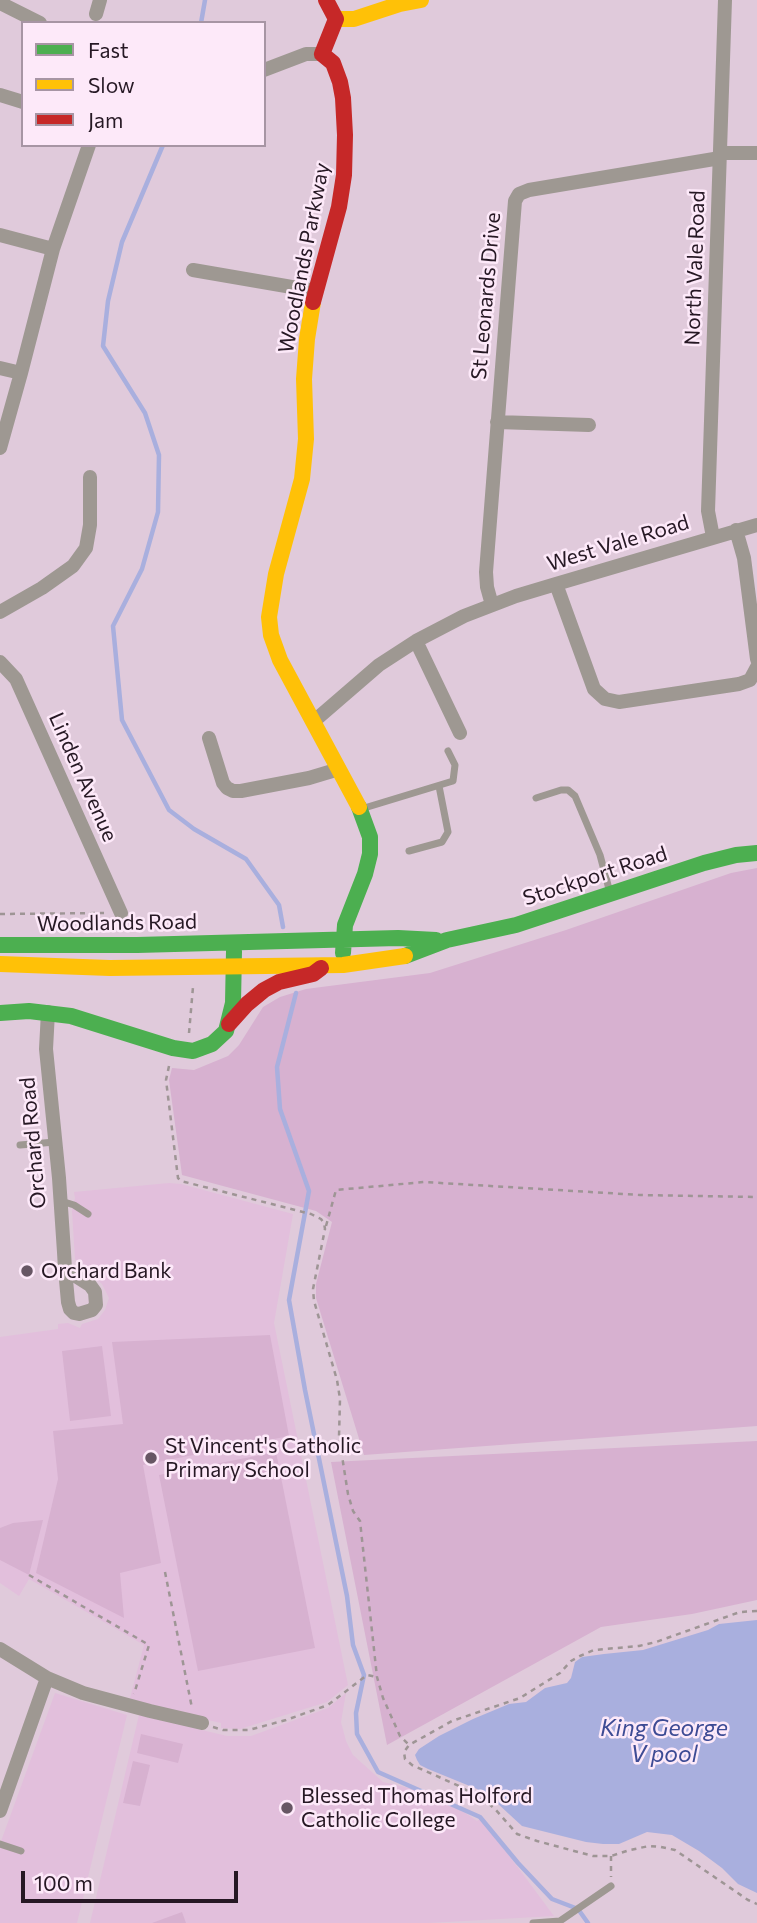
<!DOCTYPE html>
<style>
body{margin:0}
#map{position:relative;width:757px;height:1923px;overflow:hidden;background:#e0cadb;font-family:Commissioner,sans-serif}
canvas{display:block}
.legend{position:absolute;left:21px;top:21px;width:245px;height:126px;box-sizing:border-box;background:#fde9f9;border:2px solid #a795a4;margin:0;padding:9px 12px;list-style:none;font-size:21px;color:#261824}
.legend li{display:flex;align-items:center;gap:14px;height:35px}
.legend b{width:35px;border:2px solid #a795a4}
.scale{position:absolute;left:21px;top:1871px;width:217px;height:32px;box-sizing:border-box;border:4px solid #261824;border-top:0;padding-left:9px;font-size:21px;line-height:24px;white-space:nowrap;color:#261824;-webkit-text-stroke:5px #fde9f9;paint-order:stroke}
</style>
<div id="map">
<canvas width="757" height="1923"></canvas>
<ul class="legend">
<li><b style="height:9px;background:#4caf50"></b>Fast</li>
<li><b style="height:9px;background:#ffc107"></b>Slow</li>
<li><b style="height:9px;background:#c62828"></b>Jam</li>
</ul>
<div class="scale">100 m</div>
</div>
<script>
const c = document.querySelector('canvas').getContext('2d');
c.lineJoin = 'round';
function paint(path, color) { c.fillStyle = color; c.fill(path, 'evenodd'); }
const poly = rows => new Path2D(rows.map(r => 'M' + r).join(''));
function trace(path, color, width, dash) { c.strokeStyle = color; c.lineWidth = width; c.lineCap = dash ? 'butt' : 'round'; c.setLineDash(dash || []); c.stroke(path); }
function label(font, color, halo, rows, align = 'center') {
  c.font = font + ' Commissioner,sans-serif'; c.lineWidth = 5; c.setLineDash([]); c.textBaseline = 'middle'; c.strokeStyle = halo; c.fillStyle = color; for (const [text, x, y, turn = 0] of rows) {
    c.save(); c.translate(x, y); c.rotate((+turn || 0) * Math.PI / 180); c.textAlign = isNaN(turn) ? turn : align; if (halo) c.strokeText(text, 0, 0); c.fillText(text, 0, 0); c.restore();
  }
}
const built = poly([
 [169,1183,181,1184,293,1214,274,1323,348,1685,327,1702,240,1729,221,1728,221,1723,129,1702,144,1645,29,1579,19,1596,0,1583,0,1337,58,1329,58,1324,68,1323,80,1328,82,1324,98,1319,105,1310,109,1298,102,1284,82,1268,75,1259,72,1211,75,1198,74,1192],
 [55,1693,127,1715,77,1923,0,1923,0,1844],
 [346,1693,341,1722,346,1741,353,1755,383,1782,409,1788,464,1812,477,1821,481,1818,554,1916,428,1923,90,1923,139,1715,227,1736,251,1736,328,1708]
]);
const green = poly([
 [757,868,757,1426,364,1455,316,1298,316,1284,332,1222,316,1211,182,1175,169,1080,172,1068,194,1070,228,1056,239,1045,263,1007,280,997,306,989,430,973,566,930,731,873],
 [270,1335,289,1436,143,1465,161,1563,120,1573,124,1618,36,1573,58,1479,53,1431,123,1424,112,1342],
 [102,1346,111,1416,70,1421,62,1351],
 [757,1441,757,1600,692,1614,601,1627,387,1745,331,1462],
 [276,1452,315,1648,198,1671,159,1475],
 [43,1520,29,1575,0,1560,0,1528,13,1523],
 [141,1734,183,1744,178,1763,137,1753],
 [133,1761,150,1765,140,1806,123,1803],
 [182,1912,186,1923,152,1923]
]);
const water = poly([
 [757,1620,757,1893,738,1884,722,1868,699,1851,672,1835,647,1832,619,1844,603,1844,586,1842,522,1826,497,1803,477,1789,428,1769,420,1765,417,1760,415,1755,419,1749,439,1736,473,1719,509,1704,526,1702,545,1688,567,1683,571,1678,575,1662,582,1657,604,1654,643,1650,708,1630,719,1624]
]);
const stream = poly([
 [201,23,205,0],
 [163,145,122,242,108,301,103,346,145,413,159,455,158,512,142,569,113,626,122,720,169,810,194,829,246,859,279,905,283,927],
 [296,993,277,1067,280,1109,309,1191,289,1300,305,1390,347,1596,353,1645,364,1675,356,1713,357,1734,378,1772,480,1817,518,1863,552,1899,578,1909,588,1923]
]);
const path = poly([
 [0,914,104,913],
 [189,1033,193,987],
 [169,1066,166,1080,178,1178,181,1181,311,1214,321,1219,324,1223,325,1229,313,1289,314,1301,337,1380,340,1399,339,1437,348,1494,353,1511,360,1521,377,1677,383,1698,400,1736,409,1745],
 [326,1226,336,1190,424,1182,640,1195,757,1197],
 [165,1572,192,1708],
 [29,1575,149,1645,134,1694],
 [757,1611,740,1612,656,1642,639,1646,594,1650,580,1656,571,1661,560,1673,520,1698,452,1721,409,1745,404,1752,405,1759,412,1765,459,1786,484,1800,495,1809,517,1834,537,1841,593,1856,611,1856,630,1850,649,1846,661,1847,675,1850,748,1900,757,1904],
 [213,1727,223,1730,249,1730,286,1720,328,1705,367,1675,377,1677],
 [611,1856,611,1877]
]);
const lane = poly([
 [536,798,561,790,568,790,575,796,600,855,609,889],
 [361,809,453,781,455,765,448,751],
 [409,851,442,842,448,832,439,786],
 [20,1145,55,1142],
 [61,1201,74,1205,88,1214],
 [0,1844,21,1851],
 [533,1923,560,1921,611,1886]
]);
const street = poly([
 [0,3,40,23],
 [96,14,100,0],
 [264,70,306,54,322,54],
 [0,95,23,102],
 [720,153,757,153],
 [0,235,53,249],
 [193,270,315,291],
 [0,368,21,373],
 [497,422,589,425],
 [0,448,21,373,53,249,89,145],
 [736,530,744,558,757,659],
 [713,537,708,511,725,0],
 [556,584,594,689,605,699,619,702,739,684,750,680,757,667],
 [492,605,487,587,486,572,515,201,519,194,529,190,720,158],
 [0,612,42,588,73,566,86,548,90,525,90,477],
 [416,641,460,733],
 [0,662,16,679,121,913],
 [313,722,379,665,416,641,464,616,516,596,556,584,757,525],
 [209,738,223,783,227,788,233,791,241,791,309,778,339,769],
 [48,1012,46,1049,59,1178,64,1252,65,1269,68,1302,70,1309,74,1313,79,1314,92,1310,96,1305,95,1292,90,1285,65,1269],
 [0,1649,47,1678,83,1693,150,1711,202,1723],
 [0,1811,47,1678]
]);
const fast = poly([
 [0,945,137,945,398,938,436,940],
 [343,953,345,925,365,874,370,854,370,837,359,807],
 [405,956,447,940,516,925,704,863,736,855,757,853],
 [0,1013,29,1011,71,1016,173,1048,193,1051,212,1044,226,1031,233,1003,234,951]
]);
const slow = poly([
 [336,19,354,19,400,4,421,0],
 [313,302,307,339,304,379,306,439,302,479,276,574,269,617,271,635,280,660,359,807],
 [0,964,110,968,343,965,405,956]
]);
const jam = poly([
 [313,302,339,207,344,175,345,135,343,98,340,82,333,63,322,54,336,19,326,0],
 [229,1024,247,1004,264,990,279,982,313,974,321,968]
]);
const markers = [
 [27,1271,7,"#675664"],
 [151,1458,7,"#675664"],
 [287,1808,7,"#675664"]
];
const streetNames = [
 ["Woodlands Parkway",304,258,-79],
 ["North Vale Road",695,268,-88],
 ["St Leonards Drive",486,296,-85],
 ["West Vale Road",618,543,-17],
 ["Linden Avenue",83,777,66],
 ["Stockport Road",595,876,-18],
 ["Woodlands Road",117,923,-1],
 ["Orchard Road",33,1143,-95]
];
const poiNames = [
 ["Orchard Bank",41,1271],
 ["St Vincent's Catholic",165,1446],
 ["Primary School",165,1470],
 ["Blessed Thomas Holford",301,1796],
 ["Catholic College",301,1820]
];
const waterNames = [
 ["King George",664,1728],
 ["V pool",664,1754]
];
paint(built, '#e2bfdc');
paint(green, '#d7b1d0');
paint(water, '#a9afde');
trace(stream, '#a9afde', 4.5);
trace(path, '#9e9595', 2.5, [5, 5]);
trace(lane, '#9e9892', 7);
trace(street, '#9e9892', 14);
trace(fast, '#4caf50', 16);
trace(slow, '#ffc107', 16);
trace(jam, '#c62828', 16);
for (const [x, y, r, color] of markers) { const dot = new Path2D(); dot.arc(x, y, r, 0, 2 * Math.PI); c.fillStyle = color; c.fill(dot); trace(dot, '#fde9f9', 2.5); }
label('21px', '#261824', '#fde9f9', streetNames);
label('21px', '#261824', '#fde9f9', poiNames, 'left');
label('italic 23px', '#3d4b94', '#fde9f9', waterNames);
</script>
